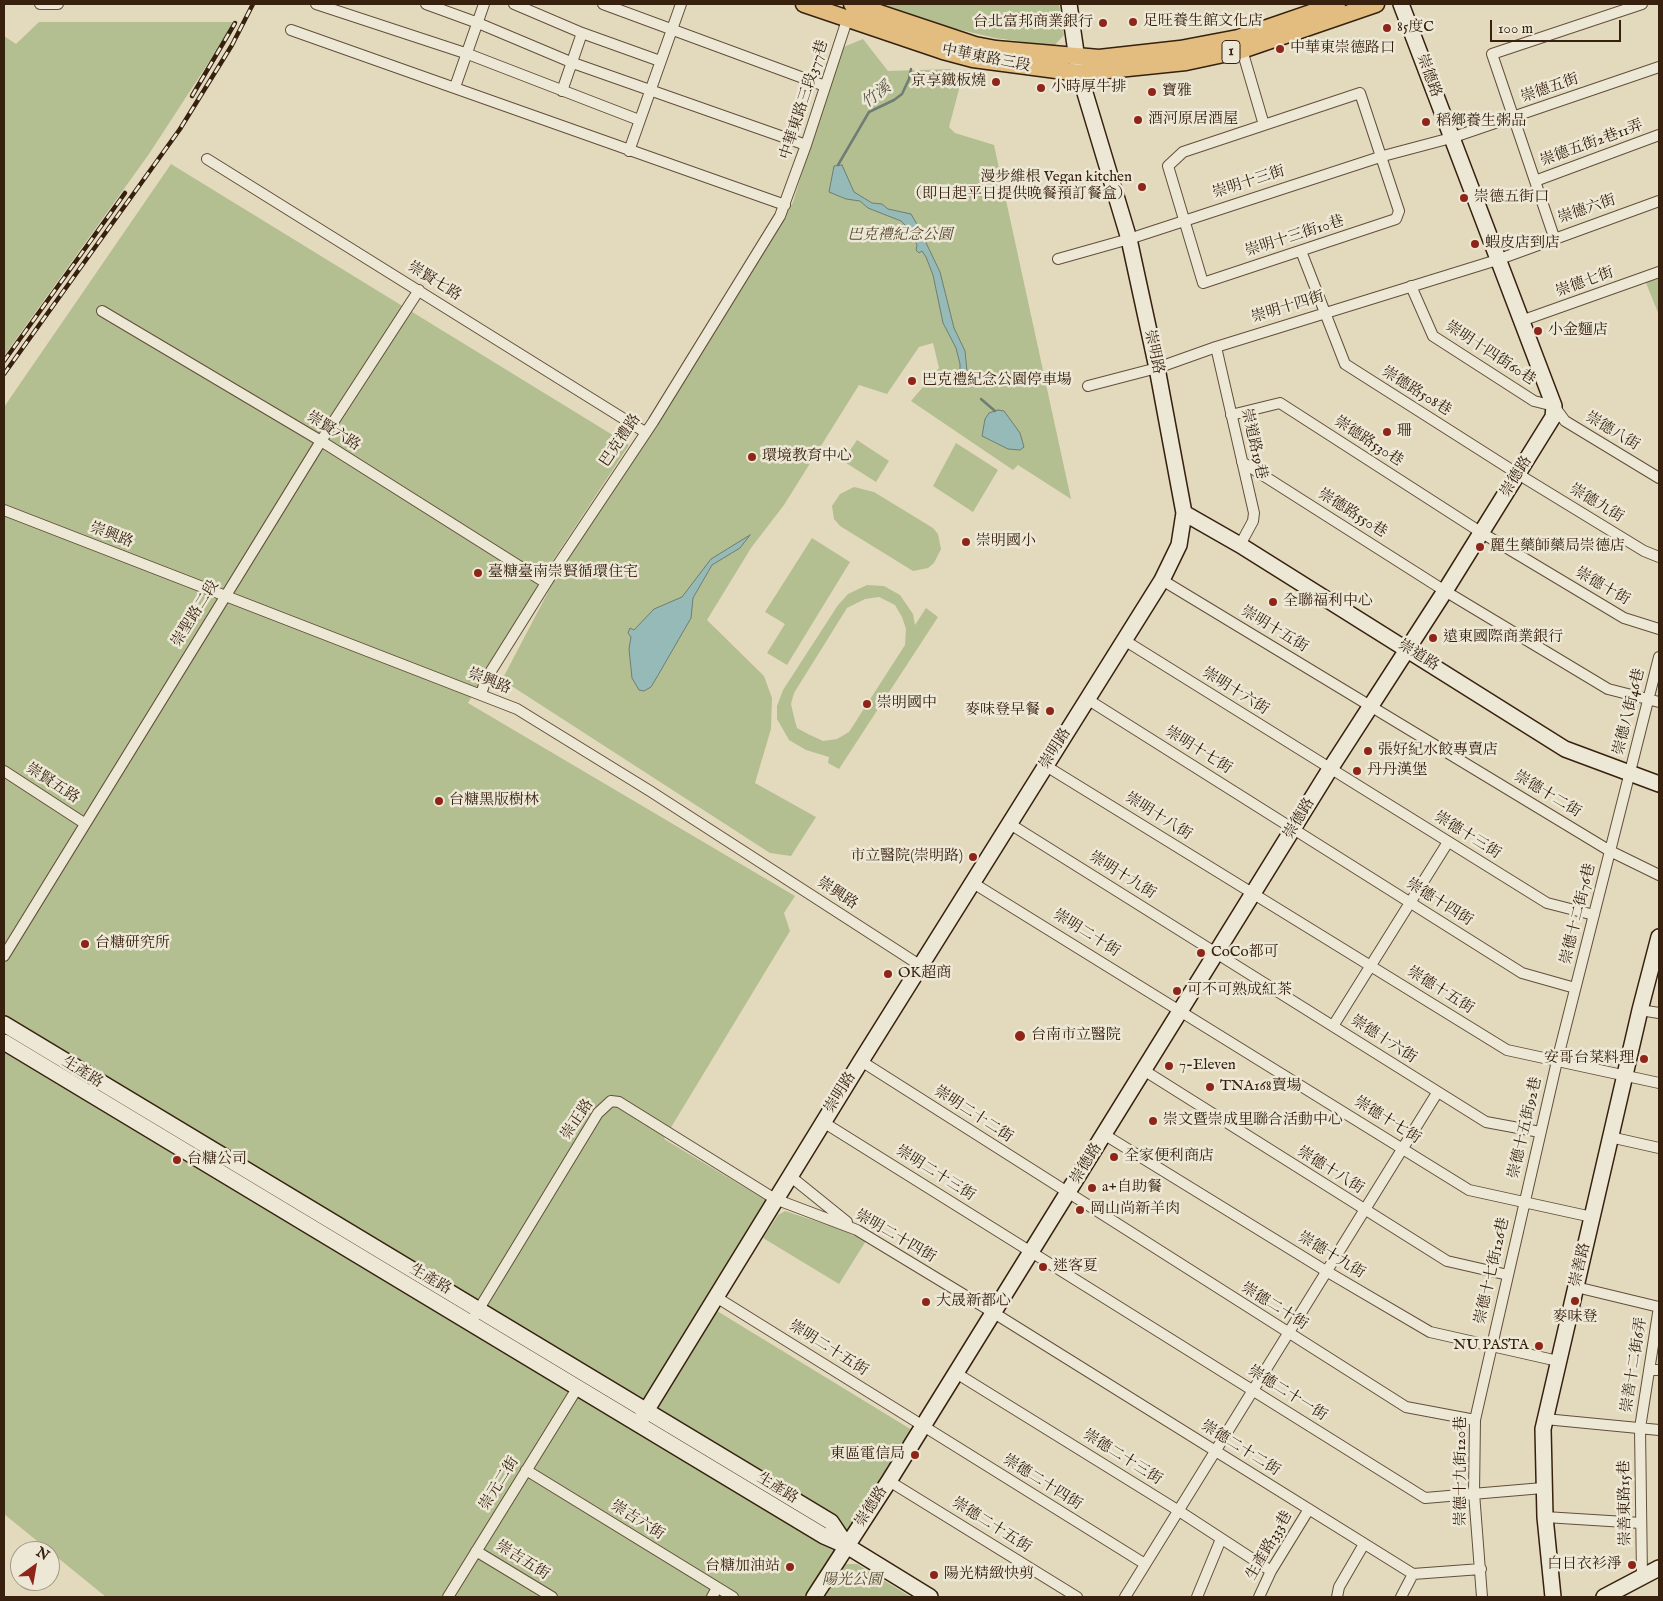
<!DOCTYPE html>
<meta charset="utf-8">
<style>
body{margin:0}
#map{position:relative;width:1663px;height:1601px;overflow:hidden;background:#e3dabe;font-family:"IM FELL English",serif}
canvas{display:block}
.frame{position:absolute;inset:0;border:5px solid #37210e;pointer-events:none}
.north{position:absolute;left:10px;top:1541px;width:50px;height:50px;box-sizing:border-box;background:#ede7d5;border:1px solid #a49885;border-radius:50%;rotate:32deg;font-size:14px;font-weight:700;line-height:20px;text-align:center;color:#37210e}
.north::after{content:'';display:block;margin:auto;width:18px;height:22px;background:#8f2418;clip-path:polygon(50% 0,100% 100%,50% 72%,0 100%)}
.scale{position:absolute;left:1490px;top:20px;width:131px;height:22px;box-sizing:border-box;border:2px solid #37210e;border-top:0;padding-left:6px;font-size:15px;line-height:18px;white-space:nowrap;color:#37210e;-webkit-text-stroke:4px #ede7d5;paint-order:stroke}
</style>
<div id="map">
<canvas width="1663" height="1601"></canvas>
<div class="frame"></div>
<div class="north">N</div>
<div class="scale">100 m</div>
</div>
<script>
const c = document.querySelector('canvas').getContext('2d');
c.lineJoin = 'round';
function paint(path, color) { c.fillStyle = color; c.fill(path, 'evenodd'); }
const poly = rows => new Path2D(rows.map(r => 'M' + r).join(''));
function trace(path, color, width, dash) { c.strokeStyle = color; c.lineWidth = width; c.lineCap = dash ? 'butt' : 'round'; c.setLineDash(dash || []); c.stroke(path); }
function label(font, color, halo, rows, align = 'center') {
  c.font = font + ' "IM FELL English","Noto Serif TC",serif'; c.lineWidth = 5; c.setLineDash([]); c.textBaseline = 'middle'; c.strokeStyle = halo; c.fillStyle = color; for (const [text, x, y, turn = 0] of rows) {
    c.save(); c.translate(x, y); c.rotate((+turn || 0) * Math.PI / 180); c.textAlign = isNaN(turn) ? turn : align; if (halo) c.strokeText(text, 0, 0); c.fillText(text, 0, 0); c.restore();
  }
}
const green = poly([
 [879,4,1059,4,1064,35,1054,46,995,38,935,24],
 [39,22,235,22,149,154,4,356,4,36,16,44],
 [863,39,888,71,950,69,962,78,949,127,955,133,994,145,1071,499,1018,465,1013,470,911,401,939,368,933,343,919,347,887,394,859,385,784,505,751,548,707,620,764,676,772,698,771,729,755,783,816,817,791,856,770,853,510,685,504,676,557,575,652,431,793,202,841,48],
 [171,164,629,445,548,568,468,703,795,896,784,913,790,931,664,1139,769,1202,745,1242,704,1303,912,1430,808,1597,106,1597,4,1514,4,407],
 [1659,273,1659,315,1644,278],
 [857,440,889,461,876,482,843,461],
 [956,443,998,470,973,512,933,486],
 [854,487,874,492,933,528,938,534,941,549,934,563,928,568,913,571,840,526,834,519,832,506,840,494],
 [812,538,850,562,787,665,767,653,785,624,765,612],
 [867,585,884,586,900,595,913,614,915,625,926,608,938,617,839,769,828,763,829,757,806,750,789,740,777,719,777,706,783,690,838,605,848,594],
 [879,597,895,605,902,617,906,629,905,645,849,732,837,739,823,741,808,734,797,728,795,721,791,704,794,693,847,608,865,599],
 [785,1211,840,1229,866,1241,839,1284,763,1238,778,1215],
 [843,1564,857,1564,911,1597,822,1597]
]);
const water = poly([
 [842,165,854,192,872,203,882,204,888,209,911,214,918,226,940,272,954,328,965,351,967,371,960,378,960,364,956,348,943,323,933,275,926,257,922,251,919,253,916,250,917,245,911,231,901,221,868,208,860,201,846,199,829,192,834,166,842,165],
 [998,410,1004,411,1020,433,1024,447,1020,450,1008,449,982,436,985,419,989,413,998,410],
 [750,535,740,548,712,565,693,598,691,618,657,677,651,687,644,691,639,690,632,678,629,649,631,637,628,633,630,628,634,630,654,609,682,597,711,559,750,535]
]);
const stream = poly([
 [838,165,869,112,894,100,902,94,909,79,911,69],
 [981,399,995,411]
]);
const street = poly([
 [40,4,58,4],
 [316,4,468,54,639,120],
 [426,4,478,23,573,63,806,145],
 [514,4,582,33,660,61],
 [603,4,825,86],
 [291,30,785,205],
 [1242,50,1264,125],
 [455,87,484,4],
 [562,91,582,33],
 [1360,93,1399,211,1396,219,1203,283,1168,166,1183,152,1360,93],
 [629,151,681,4],
 [207,159,645,432],
 [1535,181,1659,135],
 [1554,237,1492,54,1642,4],
 [1301,251,1345,364,1518,474,1644,551,1659,557],
 [1058,259,1129,239,1383,156,1451,138,1659,67],
 [1411,286,1433,336,1534,401,1554,406,1565,421,1659,478],
 [102,311,321,441,546,583],
 [1521,321,1659,272],
 [1216,347,1254,513,1253,521,1240,545],
 [1088,386,1157,368,1216,347,1497,260,1659,201],
 [1231,415,1280,403,1482,533,1624,618,1659,629],
 [1242,462,1445,591,1608,689,1659,702],
 [4,510,517,709,650,791,921,966],
 [1162,580,1610,851,1659,875],
 [1124,640,1547,903,1594,915],
 [481,694,486,679,553,572,653,422,780,216,806,145,849,14],
 [1087,699,1522,973,1575,988],
 [1046,766,1507,1050,1659,1083],
 [4,771,84,823],
 [1010,824,1486,1122,1540,1132],
 [973,883,1469,1190,1592,1217],
 [4,956,321,441,419,290],
 [1640,1010,1659,1013],
 [1333,1026,1448,842],
 [861,1061,1406,1407,1475,1420],
 [1145,1071,1447,1261,1508,1275],
 [823,1122,1425,1498,1543,1488],
 [1105,1135,1326,1271,1430,1332,1558,1361],
 [1610,1137,1659,1148],
 [790,1176,847,1222],
 [1576,1287,1659,1307],
 [716,1297,1145,1564],
 [471,1322,598,1113,611,1101,619,1102,775,1199,857,1230,994,1313,1413,1574,1481,1569],
 [1649,1370,1659,1370],
 [956,1373,1179,1511,1271,1571],
 [1545,1419,1659,1430],
 [526,1470,733,1597],
 [889,1481,1077,1597],
 [1545,1517,1641,1523],
 [476,1551,552,1597],
 [1642,1577,1640,1428,1659,1307],
 [448,1597,578,1387],
 [712,1597,717,1588],
 [1125,1597,1437,1093],
 [1197,1597,1221,1539],
 [1259,1597,1271,1571,1309,1509],
 [1337,1597,1339,1587,1364,1544],
 [1401,1597,1413,1574],
 [1482,1597,1474,1493,1475,1420,1557,1061,1659,657]
]);
const secondary = poly([
 [1184,513,1240,545,1565,749,1659,784],
 [4,1024,831,1522,847,1546],
 [4,1042,824,1536,847,1546,930,1597],
 [638,1424,861,1061,1162,580,1179,545,1184,513,1157,368,1129,239,1079,73,1069,4],
 [814,1597,889,1481,1330,769,1445,591,1553,417,1554,406,1401,4],
 [1553,1597,1545,1517,1543,1429,1640,1010,1659,937],
 [1604,1597,1659,1568]
]);
const primary = poly([
 [804,4,943,51,973,59,1079,73,1186,62,1242,50,1376,4],
 [852,4,975,45,996,49,1099,58,1180,49,1238,38,1337,4]
]);
const rail = poly([
 [192,96,235,23],
 [4,361,125,193],
 [4,374,180,129,232,45,253,4]
]);
const markers = [
 [1133,22,5,"#8f2418"],
 [1103,23,5,"#8f2418"],
 [1387,28,5,"#8f2418"],
 [1280,49,5,"#8f2418"],
 [996,82,5,"#8f2418"],
 [1041,88,5,"#8f2418"],
 [1152,92,5,"#8f2418"],
 [1138,120,5,"#8f2418"],
 [1426,122,5,"#8f2418"],
 [1142,187,5,"#8f2418"],
 [1464,198,5,"#8f2418"],
 [1475,244,5,"#8f2418"],
 [1538,331,5,"#8f2418"],
 [912,381,5,"#8f2418"],
 [1387,432,5,"#8f2418"],
 [752,457,5,"#8f2418"],
 [966,542,5,"#8f2418"],
 [1480,547,5,"#8f2418"],
 [478,573,5,"#8f2418"],
 [1273,602,5,"#8f2418"],
 [1433,638,5,"#8f2418"],
 [867,704,5,"#8f2418"],
 [1050,711,5,"#8f2418"],
 [1368,751,5,"#8f2418"],
 [1357,771,5,"#8f2418"],
 [439,801,5,"#8f2418"],
 [973,857,5,"#8f2418"],
 [85,944,5,"#8f2418"],
 [1201,953,5,"#8f2418"],
 [888,974,5,"#8f2418"],
 [1177,991,5,"#8f2418"],
 [1020,1036,6,"#8f2418"],
 [1644,1059,5,"#8f2418"],
 [1169,1066,5,"#8f2418"],
 [1210,1087,5,"#8f2418"],
 [1153,1121,5,"#8f2418"],
 [1114,1157,5,"#8f2418"],
 [177,1160,5,"#8f2418"],
 [1092,1188,5,"#8f2418"],
 [1080,1210,5,"#8f2418"],
 [1043,1267,5,"#8f2418"],
 [1575,1301,5,"#8f2418"],
 [926,1302,5,"#8f2418"],
 [1539,1346,5,"#8f2418"],
 [915,1455,5,"#8f2418"],
 [1632,1565,5,"#8f2418"],
 [790,1567,5,"#8f2418"],
 [934,1575,5,"#8f2418"]
];
const shields = [
 [1231,52,18]
];
const shieldNames = [
 ["1",1231,52]
];
const poiNames = [
 ["足旺養生館文化店",1143,22],
 ["台北富邦商業銀行",1093,23,"right"],
 ["85度C",1397,28],
 ["中華東崇德路口",1290,49],
 ["京享鐵板燒",986,82,"right"],
 ["小時厚牛排",1051,88],
 ["寶雅",1162,92],
 ["酒河原居酒屋",1148,120],
 ["稻鄉養生粥品",1436,122],
 ["漫步維根 Vegan kitchen",1132,178,"right"],
 ["（即日起平日提供晚餐預訂餐盒）",1132,195,"right"],
 ["崇德五街口",1474,198],
 ["蝦皮店到店",1485,244],
 ["小金麵店",1548,331],
 ["巴克禮紀念公園停車場",922,381],
 ["珊",1397,432],
 ["環境教育中心",762,457],
 ["崇明國小",976,542],
 ["麗生藥師藥局崇德店",1490,547],
 ["臺糖臺南崇賢循環住宅",488,573],
 ["全聯福利中心",1283,602],
 ["遠東國際商業銀行",1443,638],
 ["崇明國中",877,704],
 ["麥味登早餐",1040,711,"right"],
 ["張好紀水餃專賣店",1378,751],
 ["丹丹漢堡",1367,771],
 ["台糖黑版樹林",449,801],
 ["市立醫院(崇明路)",963,857,"right"],
 ["台糖研究所",95,944],
 ["CoCo都可",1211,953],
 ["OK超商",898,974],
 ["可不可熟成紅茶",1187,991],
 ["台南市立醫院",1031,1036],
 ["安哥台菜料理",1634,1059,"right"],
 ["7-Eleven",1179,1066],
 ["TNA168賣場",1220,1087],
 ["崇文暨崇成里聯合活動中心",1163,1121],
 ["全家便利商店",1124,1157],
 ["台糖公司",187,1160],
 ["a+自助餐",1102,1188],
 ["岡山尚新羊肉",1090,1210],
 ["迷客夏",1053,1267],
 ["大晟新都心",936,1302],
 ["麥味登",1575,1318,"center"],
 ["NU PASTA",1529,1346,"right"],
 ["東區電信局",905,1455,"right"],
 ["白日衣衫淨",1622,1565,"right"],
 ["台糖加油站",780,1567,"right"],
 ["陽光精緻快剪",944,1575]
];
const streetNames = [
 ["中華東路三段",986,59,11],
 ["崇德路",1428,76,70],
 ["崇德五街",1550,89,-19],
 ["中華東路三段377巷",805,100,-72],
 ["崇德五街2巷11弄",1592,144,-20],
 ["崇明十三街",1249,183,-18],
 ["崇德六街",1587,210,-19],
 ["崇明十三街10巷",1295,237,-18],
 ["崇賢七路",434,282,32],
 ["崇德七街",1585,283,-20],
 ["崇明十四街",1288,308,-17],
 ["崇明路",1153,352,78],
 ["崇明十四街60巷",1490,354,33],
 ["崇德路508巷",1416,392,32],
 ["崇賢六路",333,432,32],
 ["崇德八街",1612,432,31],
 ["巴克禮路",621,441,-56],
 ["崇德路530巷",1368,442,33],
 ["崇道路19巷",1253,444,77],
 ["崇德路",1517,477,-58],
 ["崇德九街",1596,504,31],
 ["崇德路550巷",1352,514,32],
 ["崇興路",111,536,21],
 ["崇德十街",1602,587,30],
 ["崇聖路二段",196,614,-58],
 ["崇明十五街",1274,630,31],
 ["崇道路",1418,656,32],
 ["崇興路",489,682,22],
 ["崇明十六街",1235,692,32],
 ["崇德八街46巷",1630,712,-76],
 ["崇明路",1056,749,-58],
 ["崇明十七街",1198,751,32],
 ["崇賢五路",52,784,33],
 ["崇德十二街",1547,795,31],
 ["崇明十八街",1158,817,32],
 ["崇德路",1300,819,-59],
 ["崇德十三街",1467,836,32],
 ["崇明十九街",1122,876,32],
 ["崇興路",837,894,33],
 ["崇德十四街",1439,903,32],
 ["崇德十二街76巷",1579,914,-76],
 ["崇明二十街",1086,934,32],
 ["崇德十五街",1440,991,32],
 ["崇德十六街",1383,1040,33],
 ["生產路",82,1073,32],
 ["崇明路",841,1093,-58],
 ["崇明二十二街",973,1115,33],
 ["崇正路",578,1120,-56],
 ["崇德十七街",1387,1121,32],
 ["崇德十五街92巷",1526,1128,-77],
 ["崇德路",1087,1164,-58],
 ["崇德十八街",1330,1171,32],
 ["崇明二十三街",935,1174,32],
 ["崇明二十四街",895,1237,30],
 ["崇德十九街",1331,1256,31],
 ["崇善路",1581,1265,-77],
 ["崇德十七街126巷",1493,1271,-77],
 ["生產路",430,1280,30],
 ["崇德二十街",1274,1307,32],
 ["崇明二十五街",828,1349,32],
 ["崇善十二街6弄",1635,1365,-81],
 ["崇德二十一街",1287,1394,32],
 ["崇德二十二街",1240,1449,32],
 ["崇德二十三街",1122,1458,32],
 ["崇德十九街120巷",1462,1471,-90],
 ["崇德二十四街",1042,1483,32],
 ["崇元二街",500,1484,-58],
 ["生產路",777,1489,31],
 ["崇善東路15巷",1626,1503,-91],
 ["崇德路",872,1507,-57],
 ["崇吉六街",637,1521,32],
 ["崇德二十五街",991,1526,32],
 ["生產路333巷",1270,1546,-60],
 ["崇吉五街",522,1561,32]
];
const parkNames = [
 ["巴克禮紀念公園",900,236],
 ["陽光公園",852,1581]
];
const waterNames = [
 ["竹溪",877,96,-37]
];
paint(green, '#b4bf91');
paint(water, '#96bab7');
trace(water, '#707d73', 1);
trace(stream, '#707d73', 2.5);
trace(street, '#624f3a', 12);
trace(secondary, '#37210e', 18);
trace(primary, '#37210e', 19);
trace(street, '#ede7d5', 10);
trace(secondary, '#ede7d5', 15);
trace(primary, '#e2bd7f', 16);
trace(rail, '#37210e', 4.5);
trace(rail, '#ede7d5', 2.5, [8]);
for (const [x, y, r, color] of markers) { const dot = new Path2D(); dot.arc(x, y, r, 0, 2 * Math.PI); c.fillStyle = color; c.fill(dot); trace(dot, '#ede7d5', 2); }
for (const [x, y, w] of shields) { const box = new Path2D(); box.roundRect(x - w / 2, y - 11.5, w, 23, 4); c.fillStyle = '#ede7d5'; c.fill(box); trace(box, '#37210e', 1); }
label('bold 14px', '#37210e', null, shieldNames);
label('15px', '#37210e', '#ede7d5', poiNames, 'left');
label('15px', '#37210e', '#ede7d5', streetNames);
label('italic 15px', '#56482f', '#ede7d5', parkNames);
label('italic 16px', '#544f41', '#ede7d5', waterNames);
</script>
